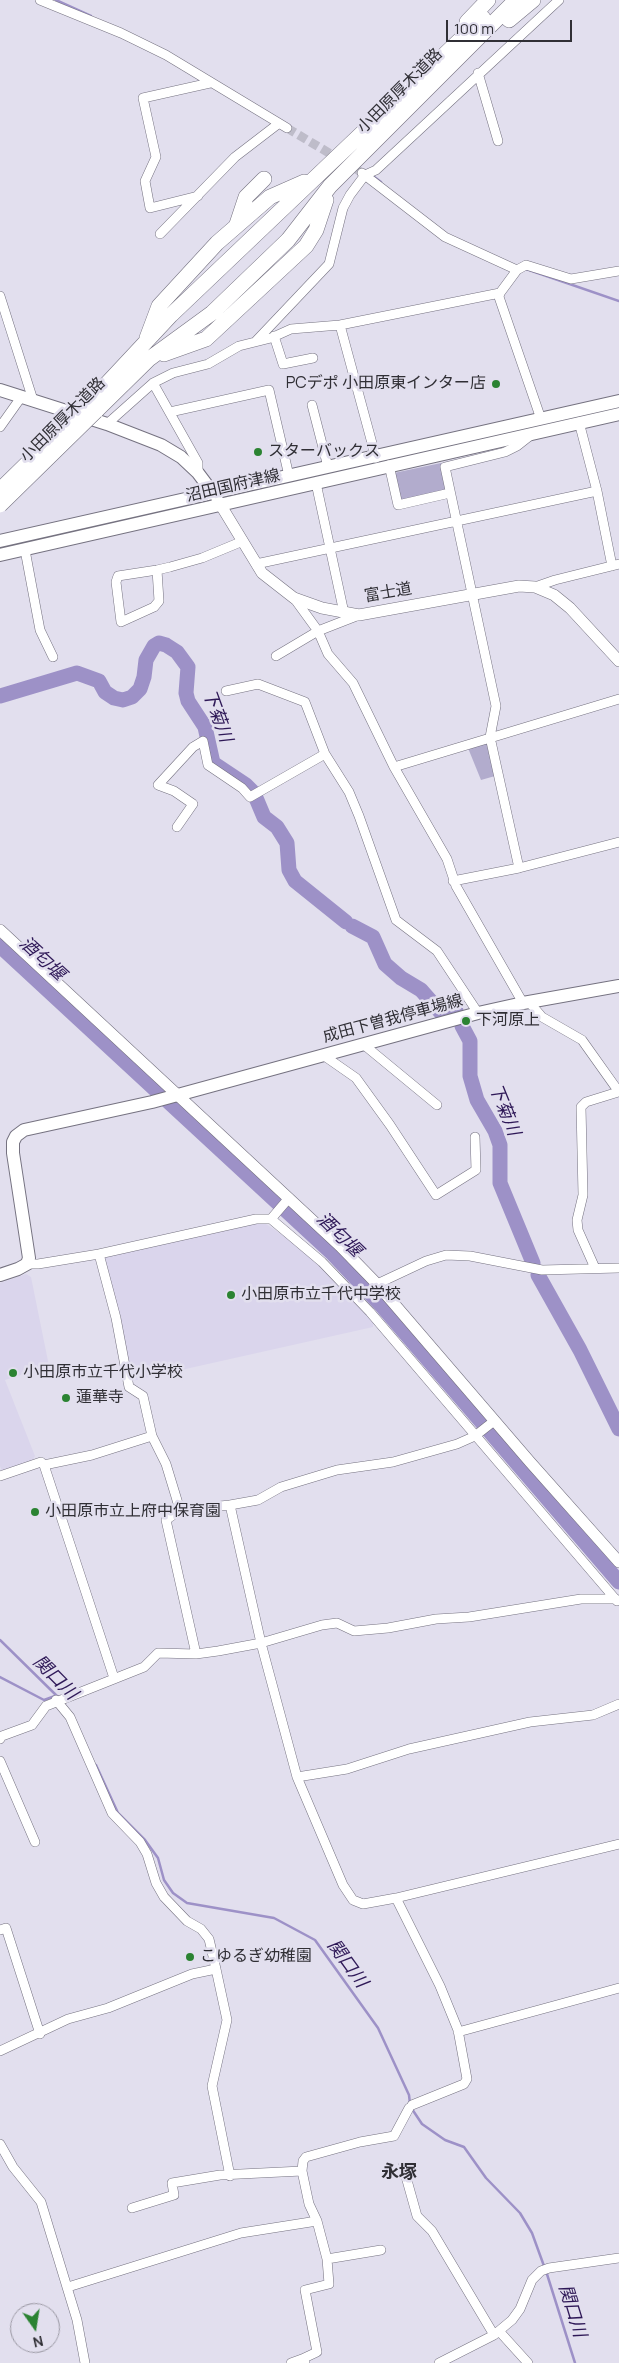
<!DOCTYPE html>
<meta charset="utf-8">
<style>
body{margin:0}
#map{position:relative;width:619px;height:2363px;overflow:hidden;background:#e2dfee;font-family:Manrope,sans-serif}
canvas{display:block}
.north{position:absolute;left:10px;top:2303px;width:50px;height:50px;box-sizing:border-box;background:#e2dfee;border:1px solid #9b99a4;border-radius:50%;rotate:167deg;font-size:14px;font-weight:700;line-height:20px;text-align:center;color:#302f35}
.north::after{content:'';display:block;margin:auto;width:18px;height:22px;background:#2b8332;clip-path:polygon(50% 0,100% 100%,50% 72%,0 100%)}
.scale{position:absolute;left:446px;top:20px;width:126px;height:22px;box-sizing:border-box;border:2px solid #302f35;border-top:0;padding-left:6px;font-size:15px;line-height:18px;white-space:nowrap;color:#302f35;-webkit-text-stroke:4px #e2dfee;paint-order:stroke}
</style>
<div id="map">
<canvas width="619" height="2363"></canvas>
<div class="north">N</div>
<div class="scale">100 m</div>
</div>
<script>
const c = document.querySelector('canvas').getContext('2d');
c.lineJoin = 'round';
function paint(path, color) { c.fillStyle = color; c.fill(path, 'evenodd'); }
const poly = rows => new Path2D(rows.map(r => 'M' + r).join(''));
function trace(path, color, width, dash) { c.strokeStyle = color; c.lineWidth = width; c.lineCap = dash ? 'butt' : 'round'; c.setLineDash(dash || []); c.stroke(path); }
function label(font, color, halo, rows, align = 'center') {
  c.font = font + ' Manrope,"Noto Sans JP",sans-serif'; c.lineWidth = 5; c.setLineDash([]); c.textBaseline = 'middle'; c.strokeStyle = halo; c.fillStyle = color; for (const [text, x, y, turn = 0] of rows) {
    c.save(); c.translate(x, y); c.rotate((+turn || 0) * Math.PI / 180); c.textAlign = isNaN(turn) ? turn : align; if (halo) c.strokeText(text, 0, 0); c.fillText(text, 0, 0); c.restore();
  }
}
const built = poly([
 [259,1221,266,1224,307,1252,367,1314,373,1323,373,1327,132,1381,104,1255,182,1240],
 [26,1274,31,1277,49,1366,5,1380,35,1456,32,1462,2,1471,0,1466,0,1283]
]);
const green = poly([
 [441,463,447,491,400,501,394,473],
 [487,742,495,776,481,780,468,748]
]);
const stream = poly([
 [56,0,91,16],
 [373,176,381,182],
 [526,269,619,301],
 [0,1640,58,1697],
 [0,1677,44,1700,55,1696],
 [96,1765,118,1813,145,1840,158,1858,164,1880,173,1893,187,1903,274,1918,315,1940,378,2028,409,2095,410,2104],
 [412,2109,422,2124,445,2140,464,2147,486,2178,520,2213,532,2233,544,2266],
 [546,2271,575,2363]
]);
const river = poly([
 [0,696,77,673,99,681,105,692,114,698,123,700,132,697,140,689,144,677,146,660,154,646,159,643,166,645,177,652,188,667,186,693,188,701,205,727,213,763,246,785,253,792],
 [256,798,264,817,277,827,287,843,289,870,295,881,346,922],
 [352,926,373,937,385,964,401,978,421,990,443,1015,456,1011],
 [0,946,333,1254,382,1306,619,1582],
 [462,1026,470,1041,470,1076,477,1100,495,1131,500,1145,500,1183,533,1263],
 [538,1275,580,1350,619,1429]
]);
const minorTunnel = poly([
 [287,128,361,172]
]);
const minor = poly([
 [40,0,121,33,166,55,287,128],
 [478,73,498,141],
 [362,173,445,237,517,270],
 [198,196,150,208,145,181,156,157,143,98,210,83],
 [160,234,235,157,278,124],
 [500,293,499,297,541,419],
 [0,296,33,400],
 [340,325,376,458],
 [274,336,283,364,313,358],
 [256,341,329,264,343,208,350,195,365,175,376,170,559,0],
 [153,383,198,463,198,473],
 [312,405,328,467],
 [170,412,269,390,289,476],
 [579,422,597,491,612,566],
 [107,424,153,383,173,373,208,364,239,346,271,338,291,329,340,325,500,293,517,270,526,265,571,279,619,271],
 [0,427,22,396],
 [389,465,398,505,450,493],
 [316,483,344,613],
 [25,550,40,630,53,657],
 [256,564,597,491],
 [157,570,159,601,154,607,121,622,116,582,118,576,157,570,170,567,202,558,243,541],
 [535,587,555,580,619,564],
 [294,598,318,631,328,654,353,683,394,767,447,859,456,886,523,1003],
 [276,656,318,631,359,615],
 [226,691,258,684,305,702,325,754,349,792,359,816,396,920,437,951,478,1013],
 [394,767,619,699],
 [177,827,193,804,174,791,158,785,193,747,203,741,208,765,242,788,250,797,325,754],
 [519,868,490,737,496,706,445,467,505,452,517,446,531,435],
 [453,881,519,868,619,842],
 [529,1002,542,1017,582,1040,619,1092],
 [363,1044,437,1105],
 [323,1055,356,1078,390,1125,436,1195,476,1170,475,1137],
 [271,1219,322,1262,370,1312,617,1601],
 [99,1254,116,1318,129,1387,143,1396,152,1436,166,1464,180,1510],
 [27,1264,38,1264,99,1254,256,1219,271,1219,289,1198],
 [595,1268,578,1230,577,1220,583,1195,581,1107,586,1102,618,1092],
 [377,1284,426,1261,446,1255,470,1256,542,1270,619,1268],
 [44,1465,114,1678],
 [0,1476,41,1462,44,1465,92,1455,152,1436],
 [230,1505,261,1643,297,1777,343,1885,353,1900,363,1904,396,1898,440,1986,458,2030,467,2079,464,2084,412,2105],
 [196,1654,166,1520,180,1510,230,1505,258,1500,281,1487,337,1470,393,1462,457,1444,475,1436,494,1421],
 [0,1739,2,1736,32,1725,46,1706,144,1667,158,1653,196,1654,218,1651,261,1643,322,1625,337,1623,354,1631,388,1628,436,1619,469,1617,581,1599,616,1599],
 [0,1761,35,1842],
 [297,1777,347,1769,409,1749,530,1722,593,1715,619,1704],
 [396,1898,619,1844],
 [0,1930,6,1928,40,2034],
 [216,1969,227,2020,212,2086,230,2176],
 [458,2032,619,1988],
 [0,2051,68,2019,108,2008,192,1974,216,1969,209,1939,201,1929,187,1921,164,1897,156,1883,147,1854,140,1842,112,1813,70,1717,56,1700],
 [0,2144,13,2167,41,2202,77,2320,85,2363],
 [403,2166,417,2216,432,2231,494,2335],
 [132,2208,174,2195,172,2183,220,2175,302,2171],
 [327,2259,381,2250],
 [68,2287,241,2233,317,2221],
 [499,2331,528,2363],
 [302,2359,317,2352,305,2290,329,2284,327,2259,317,2221,309,2204,302,2171,303,2161,306,2157,360,2142,394,2136,409,2108],
 [291,2363,302,2359,305,2363],
 [439,2363,494,2335,512,2320,520,2309,532,2280,541,2271,549,2268,619,2258]
]);
const tertiary = poly([
 [217,499,262,573,294,598,322,608,359,615,519,586,535,587,554,595,570,608,619,661],
 [0,930,340,1246,377,1284,530,1462,619,1562]
]);
const secondary = poly([
 [0,390,107,424,161,445,181,457,198,473,213,493],
 [0,541,619,401],
 [0,555,619,414],
 [0,1275,18,1269,27,1264,29,1258,13,1153,13,1142,16,1136,24,1130,152,1102,478,1013,523,1003,619,986]
]);
const trunk = poly([
 [509,20,533,0],
 [467,22,488,0],
 [237,224,246,197,264,179],
 [147,338,159,306,217,243,270,197,304,182],
 [164,354,206,339,306,246,316,230,326,200],
 [86,406,171,315,483,18],
 [96,411,149,359,212,313,288,240,330,186,516,0]
]);
const trunkBridge = poly([
 [0,490,86,406],
 [0,505,96,411]
]);
const markers = [
 [496,384,5,"#2b8332"],
 [258,452,5,"#2b8332"],
 [466,1021,5,"#2b8332"],
 [231,1295,5,"#2b8332"],
 [13,1373,5,"#2b8332"],
 [66,1398,5,"#2b8332"],
 [35,1512,5,"#2b8332"],
 [190,1957,5,"#2b8332"]
];
const streetNames = [
 ["小田原厚木道路",400,91,-45],
 ["小田原厚木道路",63,420,-45],
 ["沼田国府津線",233,486,-13],
 ["富士道",388,593,-10],
 ["成田下曽我停車場線",393,1019,-15]
];
const poiNames = [
 ["PCデポ 小田原東インター店",486,384,"right"],
 ["スターバックス",268,452],
 ["下河原上",476,1021],
 ["小田原市立千代中学校",241,1295],
 ["小田原市立千代小学校",23,1373],
 ["蓮華寺",76,1398],
 ["小田原市立上府中保育園",45,1512],
 ["こゆるぎ幼稚園",200,1957]
];
const waterNames = [
 ["下菊川",217,716,70],
 ["酒匂堰",42,959,43],
 ["下菊川",504,1110,68],
 ["酒匂堰",339,1235,44],
 ["関口川",55,1678,45],
 ["関口川",347,1964,54],
 ["関口川",572,2311,73]
];
const neighbourhoodNames = [
 ["永塚",399,2173]
];
paint(built, '#dad5ec');
paint(green, '#b2accd');
trace(stream, '#9d91c7', 2.5);
trace(river, '#9d91c7', 15);
trace(minorTunnel, '#bebcc9', 9, [9, 4.5]);
trace(minor, '#757280', 10);
trace(tertiary, '#757280', 12);
trace(secondary, '#757280', 14);
trace(trunk, '#757280', 16);
trace(minor, '#fff', 9);
trace(tertiary, '#fff', 11);
trace(secondary, '#fff', 12);
trace(trunk, '#fff', 15);
trace(trunkBridge, '#757280', 16, []);
trace(trunkBridge, '#fff', 15);
for (const [x, y, r, color] of markers) { const dot = new Path2D(); dot.arc(x, y, r, 0, 2 * Math.PI); c.fillStyle = color; c.fill(dot); trace(dot, '#e2dfee', 2); }
label('16px', '#302f35', '#e2dfee', streetNames);
label('16px', '#302f35', '#e2dfee', poiNames, 'left');
label('italic 18px', '#2e1857', '#e2dfee', waterNames);
label('bold 18px', '#302f35', '#e2dfee', neighbourhoodNames);
</script>
